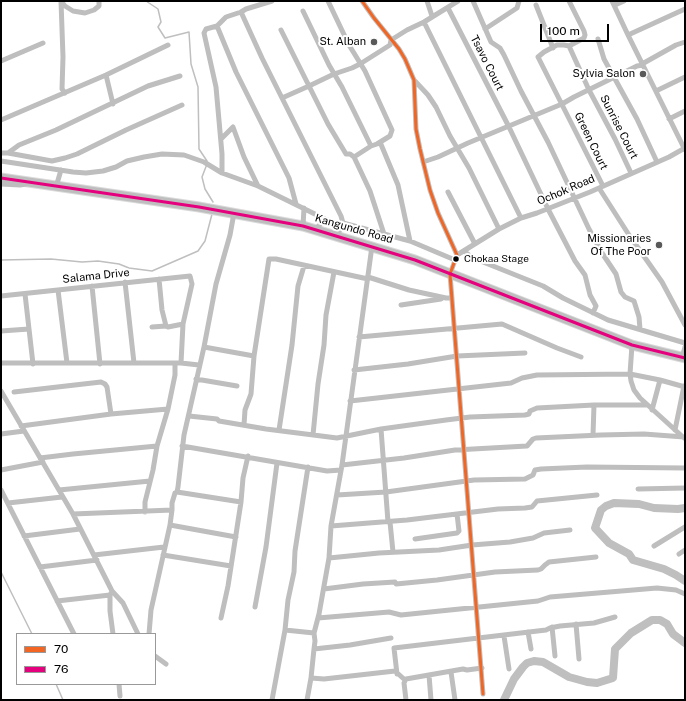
<!DOCTYPE html>
<style>
body{margin:0}
#map{position:relative;width:686px;height:701px;overflow:hidden;background:#fff;font-family:"Public Sans",sans-serif}
canvas{display:block}
.frame{position:absolute;inset:0;border:2px solid #000;pointer-events:none}
.legend{position:absolute;left:16px;top:633px;width:140px;height:52px;box-sizing:border-box;background:#fff;border:1px solid #999;margin:0;padding:5px 7px;list-style:none;font-size:12px;color:#000}
.legend li{display:flex;align-items:center;gap:8px;height:20px}
.legend b{width:20px;border:1px solid #999}
.scale{position:absolute;left:540px;top:24px;width:69px;height:18px;box-sizing:border-box;border:2px solid #000;border-top:0;padding-left:5px;font-size:12px;line-height:14px;white-space:nowrap;color:#000;-webkit-text-stroke:3px #fff;paint-order:stroke}
</style>
<div id="map">
<canvas width="686" height="701"></canvas>
<div class="frame"></div>
<ul class="legend">
<li><b style="height:5px;background:#f26522"></b>70</li>
<li><b style="height:5px;background:#e5007d"></b>76</li>
</ul>
<div class="scale">100 m</div>
</div>
<script>
const c = document.querySelector('canvas').getContext('2d');
c.lineJoin = 'round';
const poly = rows => new Path2D(rows.map(r => 'M' + r).join(''));
function trace(path, color, width, dash) { c.strokeStyle = color; c.lineWidth = width; c.lineCap = dash ? 'butt' : 'round'; c.setLineDash(dash || []); c.stroke(path); }
function label(font, color, halo, rows, align = 'center') {
  c.font = font + ' "Public Sans",sans-serif'; c.lineWidth = 4; c.setLineDash([]); c.textBaseline = 'middle'; c.strokeStyle = halo; c.fillStyle = color; for (const [text, x, y, turn = 0] of rows) {
    c.save(); c.translate(x, y); c.rotate((+turn || 0) * Math.PI / 180); c.textAlign = isNaN(turn) ? turn : align; if (halo) c.strokeText(text, 0, 0); c.fillText(text, 0, 0); c.restore();
  }
}
const stream = poly([
 [146,1,158,9,161,22,158,27,165,38,189,32,191,64,198,87,199,149,207,161],
 [207,164,202,177,205,189,213,202],
 [1,260,51,259,82,262,98,261,119,264,129,268,152,271,198,251,205,241,212,214],
 [1,572,32,634],
 [56,684,63,700]
]);
const river = poly([
 [685,508,678,509,654,508,639,504,614,503,606,506,601,510,595,528,609,543,629,554,633,560,664,569,676,575,685,581],
 [504,700,514,679,523,667,527,663,534,661,543,662,569,677,587,682,597,683,613,678,615,649,631,633,652,620,660,620,667,624,673,634,685,643]
]);
const street = poly([
 [61,1,63,57,62,89,65,93],
 [61,1,65,6,73,11,85,13,94,10,99,6,99,1],
 [362,1,374,18,399,49,405,59,414,80,416,129,420,149,430,190,438,213,457,255,450,274,483,694],
 [427,1,432,16],
 [473,1,491,42,500,48,504,55,521,91,548,142,589,229,602,253,616,274,621,292,625,297,634,301,639,317,640,329],
 [569,1,584,31,585,35,584,38,569,46,564,45,557,45,544,52,538,57,603,186],
 [612,1,628,35,685,150],
 [536,5,553,48],
 [615,5,624,1],
 [448,8,509,127,548,209,575,261,585,275,590,295,596,306,593,313],
 [303,11,329,65,342,87,371,146,377,144,390,136,392,130,365,71,349,45,328,1],
 [241,12,246,9,272,1],
 [424,22,521,218],
 [217,26,236,72,289,178,296,204],
 [485,29,517,8,519,1],
 [281,30,328,124,346,154,350,154,354,157,370,191,384,234],
 [628,35,685,9],
 [598,39,604,59,637,119,657,162],
 [569,46,589,90,615,139,631,173],
 [1,61,43,43],
 [642,64,676,45,685,42],
 [106,75,113,104],
 [414,80,428,95,436,107,450,136,469,168,499,229],
 [656,91,685,77],
 [282,98,309,86,334,74,352,68,360,64,390,45,391,40,407,30,424,22,458,1],
 [669,119,685,111],
 [1,120,106,75,168,45],
 [221,139,233,127,244,157,258,186],
 [380,142,398,185,410,241],
 [1,153,8,153,19,145,56,130,148,86,180,76],
 [8,153,52,161,65,158,77,154,126,130,182,105],
 [354,157,371,146],
 [1,161,73,172,86,173,103,171,116,167,127,161,144,157,162,154,184,155,204,162,222,173,258,186,325,219,341,225],
 [423,162,438,157,468,143,562,104,574,97,637,66,643,65],
 [222,173,222,154,216,87,204,33,206,29,217,26,226,17,241,12,262,58,341,216,343,223,337,236],
 [1,184,20,185,26,184],
 [56,187,61,170],
 [599,188,629,235,662,282,685,325],
 [448,192,475,244],
 [343,223,410,241,455,260],
 [303,226,304,208],
 [315,230,325,219],
 [464,251,470,256,483,262,543,286,563,298,608,320,685,343],
 [457,255,499,229,521,218,537,213,590,192,669,157,685,148],
 [368,277,409,290,446,298,452,298],
 [159,279,162,310,166,326,168,327,183,324],
 [125,282,134,363],
 [92,286,100,364],
 [58,290,67,363],
 [25,294,33,364],
 [1,296,190,276,192,284,183,324,181,363],
 [401,305,441,299],
 [152,327,166,326],
 [1,331,29,329],
 [359,337,502,324,557,348,581,357],
 [632,345,630,374,631,381,634,390,640,398,684,438],
 [204,347,254,356],
 [682,358,685,347],
 [1,363,181,363,199,365],
 [354,370,408,364,457,356,525,353],
 [196,379,237,386],
 [1,391,73,514,172,510],
 [14,392,101,382,105,384,107,387,111,414],
 [350,401,511,383,522,378,537,375,630,374,660,380,685,387],
 [652,410,660,380],
 [189,416,217,419,219,421,266,429,337,438,381,429,446,420,470,417,525,415,529,414,530,411,537,408,594,405,647,405],
 [244,425,245,410,251,394,254,356,269,259,276,259,368,279],
 [21,426,111,414,168,409],
 [381,429,388,522],
 [279,430,292,345,298,286,304,266],
 [675,430,684,386],
 [1,434,24,431],
 [313,435,318,384,324,345,326,315,334,272],
 [593,435,594,405],
 [182,446,327,471,341,470],
 [40,458,73,454,157,446],
 [342,465,404,458,455,450,527,446,533,439,536,438,601,435,644,434,684,437],
 [1,470,43,462],
 [638,489,685,488],
 [1,490,74,634],
 [59,490,150,481],
 [177,492,241,502],
 [337,495,386,492,474,480,525,479,533,475,535,470,541,469,587,467,685,468],
 [8,503,62,497],
 [145,512,145,502,153,470,157,446,168,409,175,375,175,364],
 [73,514,112,591,110,595,110,611,113,634],
 [390,522,393,552],
 [170,525,236,537],
 [331,526,407,520,498,509,525,508,532,507,537,501,597,495],
 [24,536,80,529],
 [415,539,457,533,459,531,457,514],
 [654,546,685,527],
 [679,554,685,550],
 [94,555,164,547],
 [163,555,231,566],
 [329,558,379,553,439,550,472,545,510,542,533,538,544,533,570,530],
 [40,567,97,560],
 [324,589,363,584,395,582,396,584,437,580,495,572,538,570,541,569,545,565,549,562,596,557],
 [112,591,123,603,138,634],
 [57,601,110,595],
 [255,607,266,547,277,463],
 [221,618,228,586,241,502,243,478,248,456],
 [318,618,389,612,401,615,538,601,550,597,657,588,676,590,685,594],
 [576,624,579,659],
 [552,627,555,656],
 [285,630,314,633,315,641,314,649,350,645,391,638],
 [528,632,531,649],
 [314,633,319,614,329,558,331,526,342,465,372,246],
 [149,634,151,610,170,525,172,510,172,503,175,493,177,492,178,487,184,435,204,347,216,284,230,235,234,213],
 [504,636,509,669],
 [155,656,166,664],
 [451,672,455,700],
 [397,674,394,648,546,630,550,628,560,626,594,623,615,617],
 [429,675,431,700],
 [311,678,314,649],
 [119,684,120,696],
 [272,700,285,630,288,600,294,572,295,551,308,467],
 [307,700,311,678,324,679,395,671,405,680],
 [406,700,404,683,406,679,463,669,467,670,482,668]
]);
const highway = poly([
 [1,178,199,207,303,226,415,260,632,345,685,358]
]);
const bus1 = poly([
 [362,1,374,18,399,49,405,59,414,80,416,129,420,149,430,190,438,213,457,255,450,274,483,694]
]);
const bus2 = poly([
 [1,178,199,207,303,226,415,260,632,345,685,358]
]);
const markers = [
 [374,42,4,"#595959"],
 [643,74,4,"#595959"],
 [659,245,4,"#595959"],
 [456,259,3.5,"#000"]
];
const busNames = [
 ["Chokaa Stage",464,259]
];
const poiNames = [
 ["St. Alban",366,42],
 ["Sylvia Salon",635,74],
 ["Missionaries",651,239],
 ["Of The Poor",651,252]
];
const streetNames = [
 ["Tsavo Court",487,63,63],
 ["Sunrise Court",619,127,63],
 ["Green Court",591,141,64],
 ["Ochok Road",566,190,-23],
 ["Kangundo Road",354,229,16],
 ["Salama Drive",96,276,-6]
];
trace(stream, '#bfbfbf', 1.5);
trace(river, '#bfbfbf', 8);
trace(highway, '#dbdbdb', 11);
trace(street, '#bebebe', 5);
trace(highway, '#bebebe', 9);
trace(bus1, '#f26522', 3);
trace(bus2, '#e5007d', 3);
for (const [x, y, r, color] of markers) { const dot = new Path2D(); dot.arc(x, y, r, 0, 2 * Math.PI); c.fillStyle = color; c.fill(dot); trace(dot, '#fff', 1.5); }
label('10px', '#000', '#fff', busNames, 'left');
label('11px', '#000', '#fff', poiNames, 'right');
label('11px', '#000', '#fff', streetNames);
</script>
